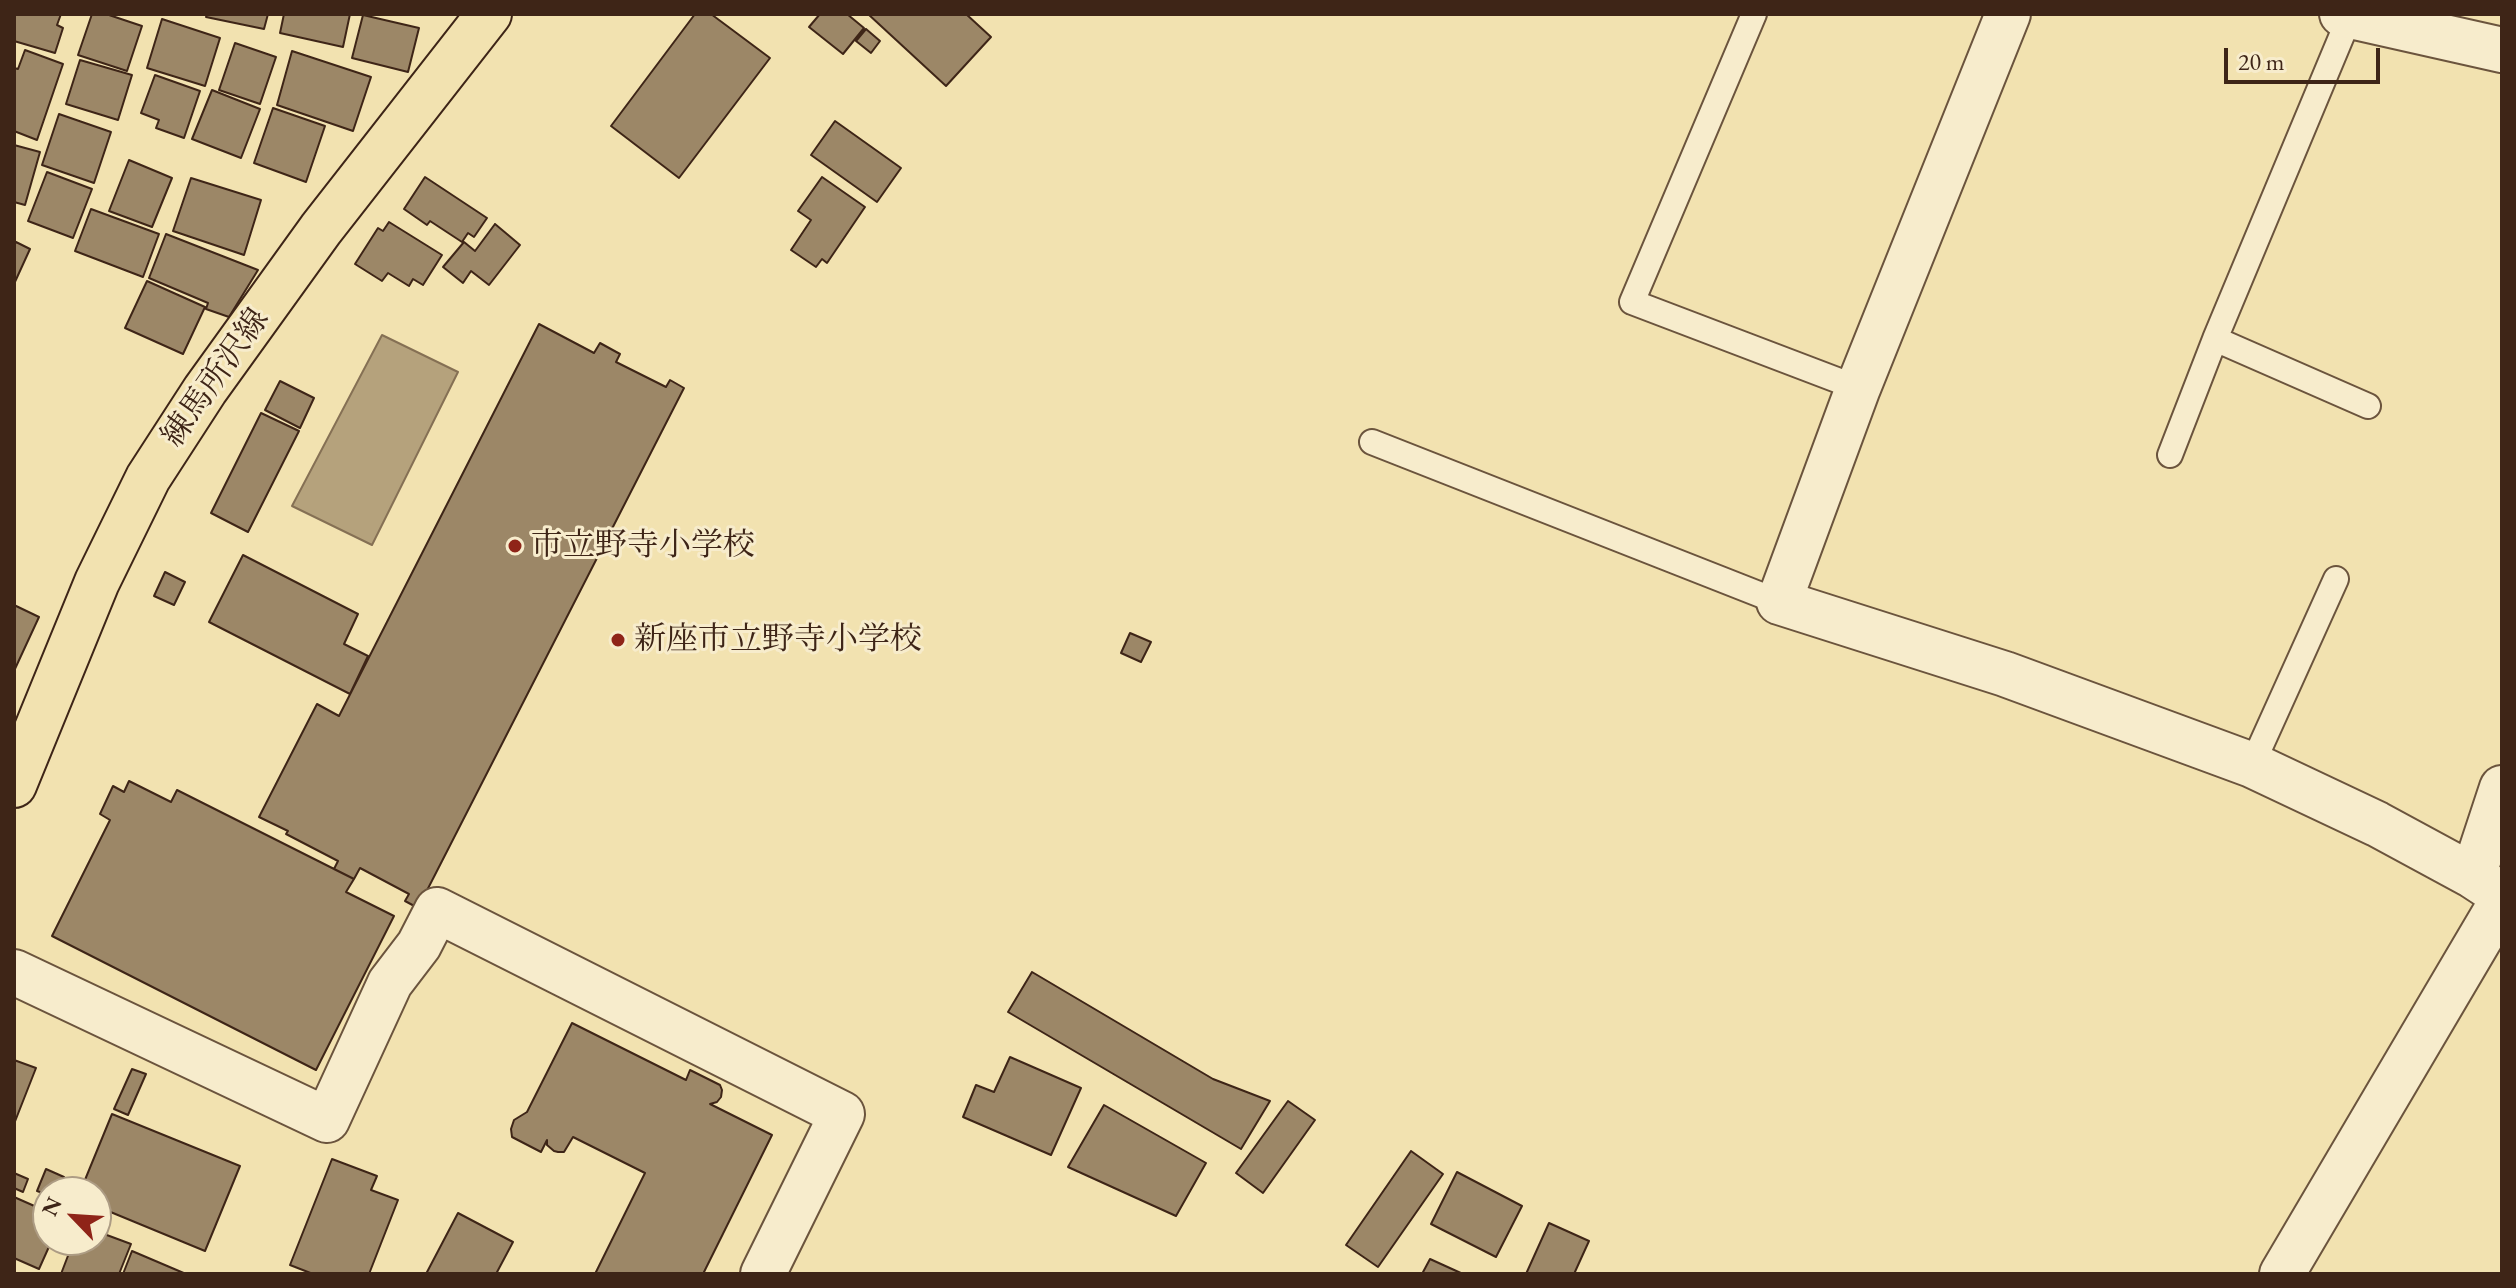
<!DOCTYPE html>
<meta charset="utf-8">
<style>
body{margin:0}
#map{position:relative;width:2516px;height:1288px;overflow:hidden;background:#f2e2b0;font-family:"EB Garamond",serif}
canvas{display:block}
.frame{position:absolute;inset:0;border:16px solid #3e2517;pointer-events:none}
.north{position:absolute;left:32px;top:1176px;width:80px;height:80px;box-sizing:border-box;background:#f7eccc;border:2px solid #ad9c84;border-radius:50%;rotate:295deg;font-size:22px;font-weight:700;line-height:32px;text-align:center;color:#3e2517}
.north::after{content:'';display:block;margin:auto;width:28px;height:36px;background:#8f2418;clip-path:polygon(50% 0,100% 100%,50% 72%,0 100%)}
.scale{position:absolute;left:2224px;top:48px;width:156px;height:36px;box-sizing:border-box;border:4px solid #3e2517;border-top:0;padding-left:10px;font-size:24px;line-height:28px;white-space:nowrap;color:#3e2517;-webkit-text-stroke:6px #f7eccc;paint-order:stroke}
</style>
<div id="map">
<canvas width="2516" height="1288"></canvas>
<div class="frame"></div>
<div class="north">N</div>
<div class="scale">20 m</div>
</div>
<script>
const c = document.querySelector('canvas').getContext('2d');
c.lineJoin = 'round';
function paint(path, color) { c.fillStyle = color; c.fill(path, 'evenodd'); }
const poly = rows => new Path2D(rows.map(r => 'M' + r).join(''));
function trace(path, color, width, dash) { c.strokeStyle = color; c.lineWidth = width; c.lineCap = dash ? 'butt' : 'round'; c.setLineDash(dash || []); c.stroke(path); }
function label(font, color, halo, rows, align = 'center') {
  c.font = font + ' "EB Garamond","Noto Serif JP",serif'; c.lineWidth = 6; c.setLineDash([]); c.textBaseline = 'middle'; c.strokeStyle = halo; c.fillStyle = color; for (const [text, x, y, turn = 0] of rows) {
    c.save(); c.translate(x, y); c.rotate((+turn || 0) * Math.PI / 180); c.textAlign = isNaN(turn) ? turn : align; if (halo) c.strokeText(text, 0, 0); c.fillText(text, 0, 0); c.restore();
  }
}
const water = poly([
 [382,335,458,372,372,545,292,506,382,335]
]);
const building = poly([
 [14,14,61,14,57,25,63,28,55,53,14,41,14,14],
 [92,14,106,14,142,26,127,71,78,55,92,14],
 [207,14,268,14,264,29,206,17,207,14],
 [284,14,350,14,343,47,280,33,284,14],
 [695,14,711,14,770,58,679,178,611,126,695,14],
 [820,14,847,14,864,28,843,54,809,27,820,14],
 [868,14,966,14,991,37,946,86,868,14],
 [363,15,419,28,408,72,352,58,363,15],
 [162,19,220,38,205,86,147,68,162,19],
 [866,29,880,41,871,53,856,41,866,29],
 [235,43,276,57,260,104,219,90,235,43],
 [25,50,63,64,37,140,14,131,14,68,18,69,25,50],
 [292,51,371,77,353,131,277,105,292,51],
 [80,60,132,75,118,120,66,104,80,60],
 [155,75,200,91,184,138,156,128,159,120,141,113,155,75],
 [212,90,260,109,241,158,192,139,212,90],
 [273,108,325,126,306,182,254,163,273,108],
 [59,114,111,132,94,183,42,165,59,114],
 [835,121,901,168,877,202,811,155,835,121],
 [14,145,40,152,25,205,14,202,14,145],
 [129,160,172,178,152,227,109,211,129,160],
 [47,172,92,189,73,238,28,221,47,172],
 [425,177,487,218,474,237,468,233,462,242,430,221,427,225,404,209,425,177],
 [822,177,865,207,827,263,822,259,816,267,791,250,811,220,798,211,822,177],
 [191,178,261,200,244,255,173,231,191,178],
 [91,209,159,234,143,277,75,251,91,209],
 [389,222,442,255,423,285,413,279,409,286,388,273,382,281,355,264,378,228,383,231,389,222],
 [495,224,520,245,489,285,471,271,463,283,443,267,464,242,475,251,495,224],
 [166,234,258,270,229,317,206,309,208,303,149,278,166,234],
 [16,242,30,249,14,284,14,246,16,242],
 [147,281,205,307,183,354,125,328,147,281],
 [539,324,594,353,600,343,620,354,616,362,666,387,670,380,684,388,418,908,405,901,409,894,360,868,354,879,334,869,338,861,286,834,288,831,259,817,317,704,339,716,539,324],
 [280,381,314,398,300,428,265,410,280,381],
 [261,413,299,431,248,532,211,513,261,413],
 [243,555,358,614,344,644,368,656,350,694,209,622,243,555],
 [165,572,185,582,174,605,154,596,165,572],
 [14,605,39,617,14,671,14,605],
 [1130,633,1151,642,1141,662,1121,653,1130,633],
 [129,781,171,802,177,790,354,879,346,892,394,916,316,1070,52,936,110,820,100,814,113,786,124,792,129,781],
 [1032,972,1213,1079,1270,1101,1241,1149,1008,1012,1032,972],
 [572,1023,686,1080,690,1070,720,1085,722,1090,721,1097,717,1102,710,1104,772,1135,703,1274,595,1274,645,1173,573,1137,564,1152,558,1152,554,1151,547,1145,547,1140,541,1152,512,1137,511,1129,514,1120,527,1112,572,1023],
 [1010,1057,1081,1088,1051,1155,963,1117,976,1085,994,1092,1010,1057],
 [14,1060,36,1068,14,1124,14,1060],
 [132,1069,146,1074,128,1115,114,1109,132,1069],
 [1288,1101,1315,1120,1263,1193,1236,1173,1288,1101],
 [1104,1105,1206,1163,1176,1216,1068,1167,1104,1105],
 [112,1114,240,1166,205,1251,96,1206,96,1192,80,1192,112,1114],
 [1411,1151,1443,1174,1378,1267,1346,1245,1411,1151],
 [332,1159,377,1176,371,1190,398,1200,369,1274,313,1274,290,1265,332,1159],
 [46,1169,64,1177,58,1192,48,1192,48,1195,37,1191,46,1169],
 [1457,1172,1522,1206,1496,1257,1431,1224,1457,1172],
 [14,1173,28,1179,23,1192,14,1188,14,1173],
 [14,1197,48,1212,48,1240,52,1240,39,1269,14,1258,14,1197],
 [458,1213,513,1242,496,1274,426,1274,458,1213],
 [1549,1223,1589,1241,1574,1274,1526,1274,1549,1223],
 [96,1231,131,1244,119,1274,61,1274,74,1240,96,1240,96,1231],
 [132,1251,186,1274,123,1274,132,1251],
 [1430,1259,1463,1274,1422,1274,1430,1259]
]);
const service = poly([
 [1754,14,1632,302,1858,388],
 [2215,339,2368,406],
 [1372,442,1779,602],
 [2170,455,2215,339,2350,16],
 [2252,765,2336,579]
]);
const minor = poly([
 [2008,14,1858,388,1779,602,2005,674,2252,765,2377,824,2473,876,2502,895],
 [2342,14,2502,50],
 [2473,876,2502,788],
 [14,972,327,1120,390,983,419,945,437,910,842,1114,763,1274],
 [2282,1274,2502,901]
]);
const primary = poly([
 [14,785,97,582,148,478,205,390,321,229,489,14]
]);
const markers = [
 [515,546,8,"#8f2418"],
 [618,640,8,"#8f2418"]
];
const streetNames = [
 ["練馬所沢線",216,378,-55]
];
const poiNames = [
 ["市立野寺小学校",531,546],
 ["新座市立野寺小学校",634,640]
];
paint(water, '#b5a27c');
trace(water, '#857054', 2);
paint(building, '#9c8767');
trace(building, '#3e2517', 2);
trace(service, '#6b543d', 28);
trace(minor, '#6b543d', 48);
trace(primary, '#3e2517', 48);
trace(service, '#f7eccc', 24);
trace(minor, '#f7eccc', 44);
trace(primary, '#f2e2b0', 44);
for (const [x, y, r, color] of markers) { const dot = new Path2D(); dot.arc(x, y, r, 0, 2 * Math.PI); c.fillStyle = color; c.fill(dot); trace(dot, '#f7eccc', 3); }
label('32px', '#3e2517', '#f7eccc', streetNames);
label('32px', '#3e2517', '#f7eccc', poiNames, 'left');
</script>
